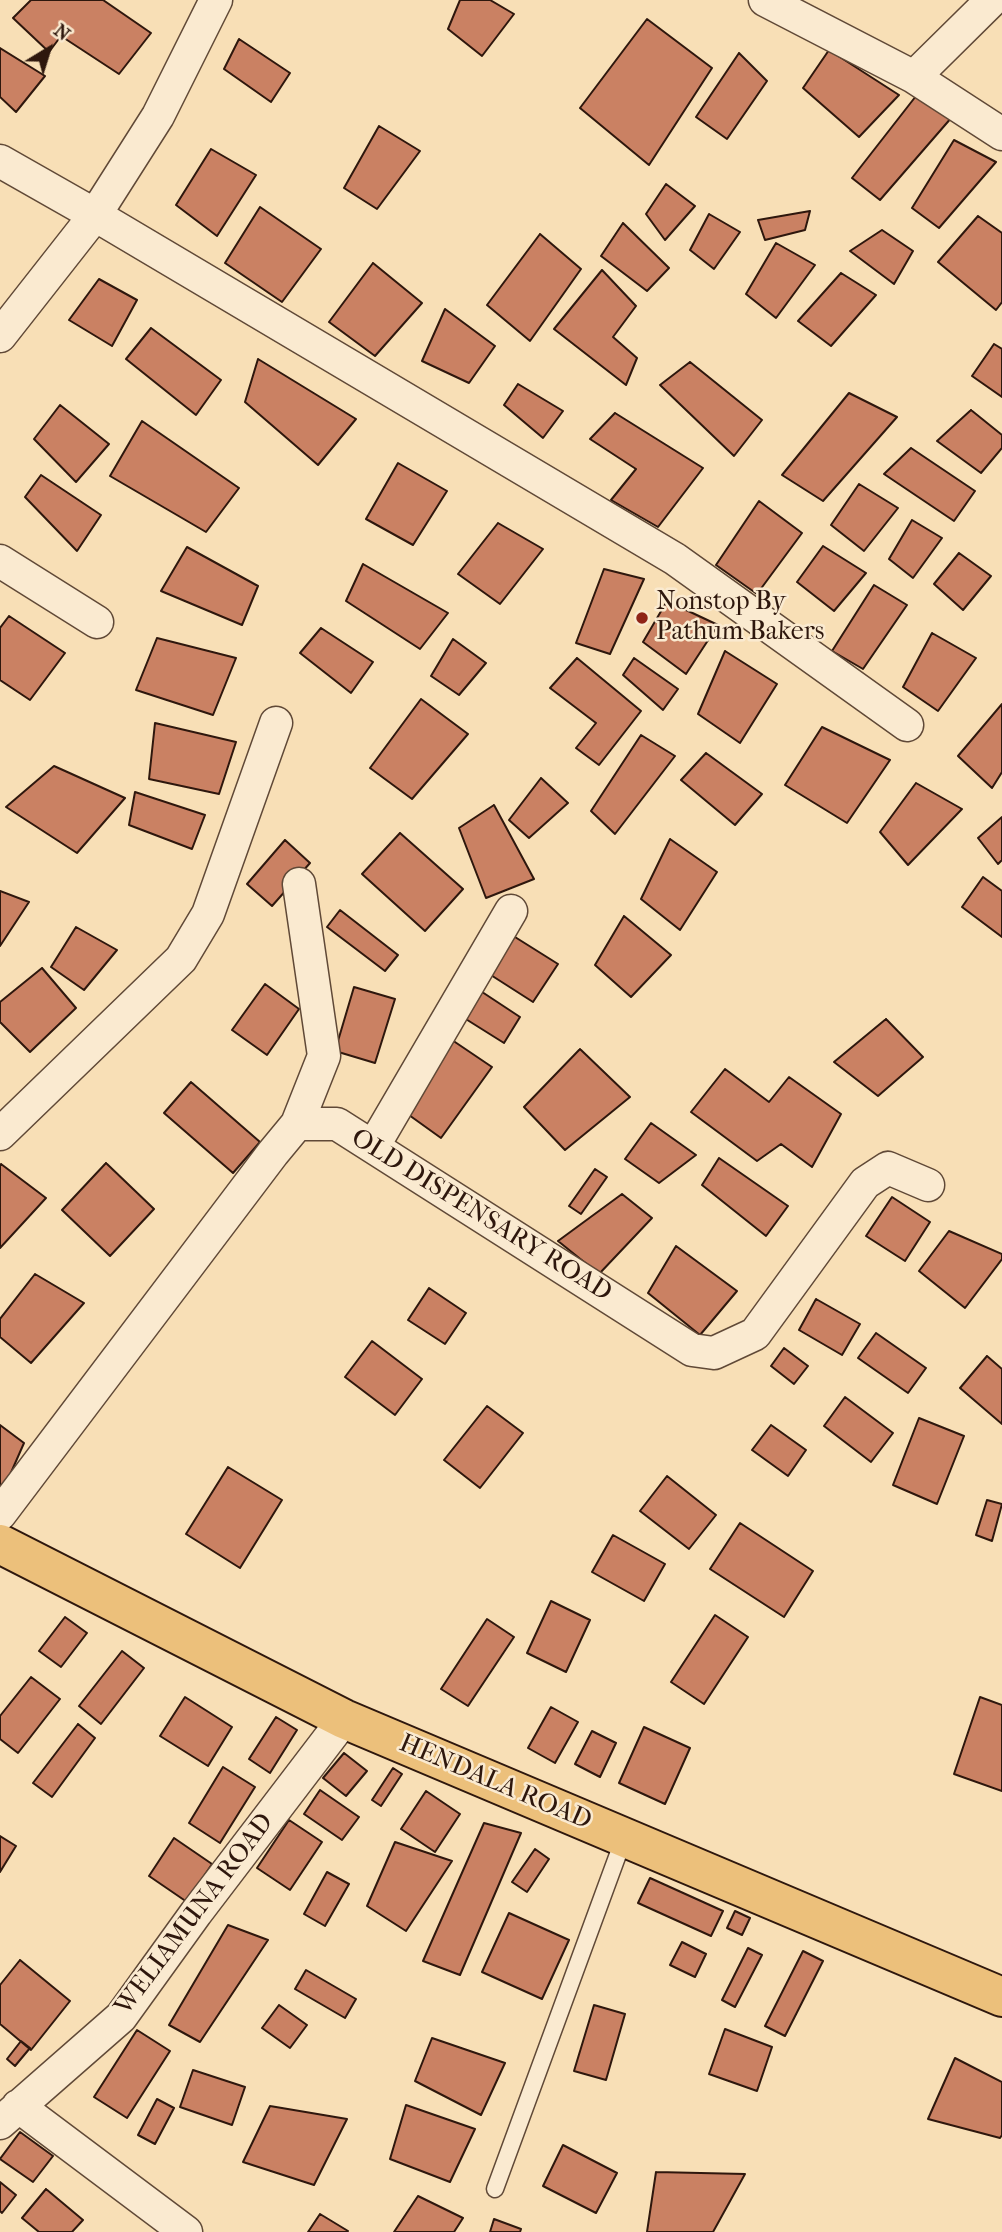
<!DOCTYPE html>
<style>
body{margin:0}
#map{position:relative;width:1002px;height:2232px;overflow:hidden;background:#f8dfb6;font-family:"IM FELL French Canon",serif}
canvas{display:block}
.north{position:absolute;left:14px;top:14px;width:70px;height:70px;-webkit-text-stroke:5px #faead0;paint-order:stroke;rotate:38deg;font-size:19px;font-weight:700;line-height:28px;text-align:center;color:#2e170d}
.north::after{content:'';display:block;margin:auto;width:24px;height:32px;background:#2e170d;clip-path:polygon(50% 0,100% 100%,50% 72%,0 100%)}
</style>
<div id="map">
<canvas width="1002" height="2232"></canvas>
<div class="north">N</div>
</div>
<script>
const c = document.querySelector('canvas').getContext('2d');
c.lineJoin = 'round';
function paint(path, color) { c.fillStyle = color; c.fill(path, 'evenodd'); }
const poly = rows => new Path2D(rows.map(r => 'M' + r).join(''));
function trace(path, color, width, dash) { c.strokeStyle = color; c.lineWidth = width; c.lineCap = dash ? 'butt' : 'round'; c.setLineDash(dash || []); c.stroke(path); }
function label(font, color, halo, rows, align = 'center') {
  c.font = font + ' "IM FELL French Canon",serif'; c.lineWidth = 5; c.setLineDash([]); c.textBaseline = 'middle'; c.strokeStyle = halo; c.fillStyle = color; for (const [text, x, y, turn = 0] of rows) {
    c.save(); c.translate(x, y); c.rotate((+turn || 0) * Math.PI / 180); c.textAlign = isNaN(turn) ? turn : align; if (halo) c.strokeText(text, 0, 0); c.fillText(text, 0, 0); c.restore();
  }
}
const building = poly([
 [31,0,103,0,151,33,119,74,61,36,49,52,13,18,31,0],
 [460,0,490,0,514,14,482,56,448,29,460,0],
 [647,19,712,68,649,165,580,108,647,19],
 [239,39,290,73,271,102,224,69,239,39],
 [0,48,45,76,16,112,0,97,0,48],
 [829,50,899,95,859,137,803,88,829,50],
 [739,53,767,81,727,139,696,117,739,53],
 [916,96,952,117,880,200,852,178,916,96],
 [379,126,420,151,377,209,344,188,379,126],
 [954,140,996,162,939,228,912,208,954,140],
 [211,149,256,175,217,236,176,205,211,149],
 [666,184,695,206,665,240,646,214,666,184],
 [260,207,321,249,282,302,225,263,260,207],
 [810,211,805,230,765,240,758,220,810,211],
 [709,214,740,232,714,269,690,250,709,214],
 [978,216,1002,233,1002,302,996,310,938,262,978,216],
 [623,223,669,268,647,291,601,256,623,223],
 [882,230,913,251,894,284,850,251,882,230],
 [540,234,581,269,530,341,487,305,540,234],
 [776,243,815,265,776,318,746,294,776,243],
 [373,263,422,303,375,356,329,322,373,263],
 [602,270,636,306,613,337,637,358,626,385,554,329,602,270],
 [841,273,876,295,831,346,798,321,841,273],
 [99,279,137,300,112,346,69,320,99,279],
 [445,309,495,346,469,383,422,361,445,309],
 [151,328,221,380,196,415,126,359,151,328],
 [994,344,1002,349,1002,397,972,376,994,344],
 [258,359,356,419,318,465,245,402,258,359],
 [690,362,762,420,734,456,660,385,690,362],
 [518,384,563,411,543,438,504,405,518,384],
 [849,393,897,417,823,501,782,475,849,393],
 [60,405,109,444,76,482,34,439,60,405],
 [971,410,1002,435,1002,448,981,473,937,441,971,410],
 [615,413,703,468,658,527,611,500,636,469,590,439,615,413],
 [142,421,239,488,206,532,110,476,142,421],
 [911,448,975,491,954,521,884,474,911,448],
 [398,463,447,491,413,545,366,519,398,463],
 [41,475,101,515,77,551,25,497,41,475],
 [859,484,898,508,864,551,831,525,859,484],
 [759,501,802,533,757,594,716,565,759,501],
 [912,520,942,538,913,578,889,559,912,520],
 [498,523,543,549,500,604,458,574,498,523],
 [823,546,866,573,834,611,797,582,823,546],
 [187,547,258,586,242,625,161,591,187,547],
 [959,553,991,576,963,610,934,584,959,553],
 [363,564,448,613,420,649,346,601,363,564],
 [604,569,644,579,610,654,576,643,604,569],
 [874,585,907,605,863,669,832,651,874,585],
 [667,601,718,625,686,674,643,642,667,601],
 [9,616,65,653,30,700,0,680,0,628,9,616],
 [321,628,373,662,351,693,300,653,321,628],
 [932,633,976,658,938,711,903,687,932,633],
 [157,638,236,658,213,715,136,690,157,638],
 [453,639,486,663,459,695,431,676,453,639],
 [725,651,777,684,740,743,698,714,725,651],
 [577,658,641,711,599,765,576,748,596,723,550,688,577,658],
 [634,658,678,689,663,710,623,675,634,658],
 [421,699,468,734,412,799,370,768,421,699],
 [1002,704,1002,772,992,788,958,756,1002,704],
 [155,723,236,742,219,794,149,779,155,723],
 [822,727,890,760,847,823,785,785,822,727],
 [641,735,675,756,615,834,591,811,641,735],
 [706,753,762,794,735,825,681,780,706,753],
 [54,766,125,798,77,853,6,807,54,766],
 [541,778,568,803,529,838,509,820,541,778],
 [916,783,962,809,908,865,880,832,916,783],
 [135,792,205,815,192,849,129,825,135,792],
 [494,805,534,879,486,898,459,828,494,805],
 [1002,817,1002,860,998,864,978,838,1002,817],
 [400,833,463,889,425,931,362,874,400,833],
 [670,839,717,872,680,930,641,899,670,839],
 [285,840,310,863,272,906,247,884,285,840],
 [983,877,1002,891,1002,937,962,907,983,877],
 [0,891,29,902,0,946,0,891],
 [340,910,398,955,385,971,327,927,340,910],
 [624,916,671,955,631,997,595,965,624,916],
 [76,927,117,950,84,990,51,967,76,927],
 [507,932,558,964,533,1002,483,970,507,932],
 [42,968,76,1008,30,1052,0,1022,0,1002,42,968],
 [265,984,299,1009,267,1055,232,1030,265,984],
 [470,984,520,1017,504,1043,453,1011,470,984],
 [354,987,395,999,375,1063,335,1051,354,987],
 [886,1019,923,1057,878,1096,834,1062,886,1019],
 [452,1040,492,1067,441,1138,402,1110,452,1040],
 [580,1049,630,1097,565,1150,524,1107,580,1049],
 [725,1069,769,1102,789,1077,841,1114,812,1167,781,1144,757,1161,691,1112,725,1069],
 [191,1082,260,1142,233,1173,164,1113,191,1082],
 [651,1123,696,1155,659,1183,625,1159,651,1123],
 [719,1158,788,1206,766,1236,702,1185,719,1158],
 [106,1163,154,1209,110,1256,62,1210,106,1163],
 [1,1164,46,1198,0,1248,0,1166,1,1164],
 [595,1169,607,1177,581,1214,569,1206,595,1169],
 [622,1194,652,1218,599,1274,558,1241,622,1194],
 [892,1197,930,1222,905,1261,866,1236,892,1197],
 [949,1231,1002,1254,1002,1259,965,1308,919,1271,949,1231],
 [676,1246,737,1291,700,1335,648,1293,676,1246],
 [35,1274,84,1303,31,1363,0,1337,0,1319,35,1274],
 [429,1288,466,1313,445,1344,408,1320,429,1288],
 [816,1299,860,1324,842,1355,799,1330,816,1299],
 [876,1333,926,1368,908,1393,858,1358,876,1333],
 [372,1341,422,1379,395,1415,345,1377,372,1341],
 [784,1348,808,1366,794,1384,771,1366,784,1348],
 [987,1356,1002,1369,1002,1424,960,1388,987,1356],
 [845,1397,893,1433,871,1462,824,1426,845,1397],
 [487,1406,523,1433,480,1488,444,1460,487,1406],
 [919,1418,964,1436,937,1504,893,1485,919,1418],
 [0,1425,24,1443,2,1493,0,1492,0,1425],
 [771,1425,806,1450,788,1476,752,1450,771,1425],
 [228,1467,282,1500,240,1568,186,1534,228,1467],
 [667,1476,716,1515,689,1549,640,1511,667,1476],
 [987,1500,1002,1504,992,1541,976,1535,987,1500],
 [740,1523,813,1571,784,1617,710,1569,740,1523],
 [613,1535,665,1564,644,1601,592,1572,613,1535],
 [551,1601,590,1620,566,1672,527,1653,551,1601],
 [715,1615,748,1637,704,1704,671,1682,715,1615],
 [65,1617,87,1633,61,1667,39,1651,65,1617],
 [487,1619,514,1637,468,1706,441,1689,487,1619],
 [122,1651,144,1668,101,1724,79,1706,122,1651],
 [31,1677,60,1699,18,1753,0,1739,0,1716,31,1677],
 [185,1697,232,1727,208,1766,160,1736,185,1697],
 [980,1697,1002,1705,1002,1791,954,1774,980,1697],
 [551,1707,578,1722,555,1763,528,1748,551,1707],
 [276,1717,297,1730,270,1773,249,1759,276,1717],
 [78,1724,95,1738,52,1797,33,1783,78,1724],
 [644,1727,690,1748,665,1804,619,1783,644,1727],
 [592,1731,616,1743,600,1777,575,1764,592,1731],
 [344,1753,367,1771,346,1796,323,1778,344,1753],
 [223,1767,255,1787,220,1843,189,1823,223,1767],
 [393,1768,402,1774,381,1806,372,1800,393,1768],
 [320,1790,359,1817,342,1840,304,1814,320,1790],
 [426,1791,460,1814,435,1852,401,1829,426,1791],
 [289,1820,322,1842,290,1890,257,1868,289,1820],
 [484,1823,521,1833,460,1975,423,1961,484,1823],
 [0,1836,16,1846,0,1872,0,1836],
 [174,1838,212,1864,187,1902,149,1876,174,1838],
 [395,1842,452,1861,406,1931,367,1906,395,1842],
 [535,1849,549,1859,527,1892,512,1882,535,1849],
 [327,1872,349,1884,325,1926,304,1914,327,1872],
 [650,1878,723,1911,711,1936,638,1903,650,1878],
 [735,1911,750,1918,742,1935,727,1928,735,1911],
 [509,1913,569,1940,542,1999,482,1972,509,1913],
 [228,1925,268,1940,200,2042,169,2025,228,1925],
 [682,1942,706,1954,695,1977,670,1965,682,1942],
 [748,1948,762,1955,735,2007,722,2000,748,1948],
 [803,1951,823,1961,785,2036,765,2026,803,1951],
 [20,1960,70,2001,31,2050,0,2024,0,1985,20,1960],
 [306,1970,356,1999,345,2018,295,1989,306,1970],
 [279,2005,307,2025,290,2048,262,2028,279,2005],
 [594,2005,625,2014,606,2080,574,2071,594,2005],
 [725,2029,772,2047,757,2091,709,2074,725,2029],
 [137,2030,170,2051,127,2118,94,2097,137,2030],
 [432,2038,505,2063,481,2115,415,2081,432,2038],
 [21,2041,30,2048,15,2066,7,2059,21,2041],
 [955,2058,1002,2082,1002,2135,1000,2138,928,2119,955,2058],
 [193,2070,245,2087,232,2125,180,2107,193,2070],
 [157,2099,174,2108,155,2144,138,2135,157,2099],
 [406,2105,475,2129,450,2182,390,2159,406,2105],
 [270,2106,347,2119,314,2185,243,2162,270,2106],
 [20,2132,53,2156,33,2182,0,2159,20,2132],
 [563,2145,617,2173,596,2213,543,2186,563,2145],
 [656,2172,745,2174,713,2232,647,2232,656,2172],
 [0,2182,16,2195,2,2213,0,2211,0,2182],
 [46,2189,83,2220,72,2232,39,2232,22,2218,46,2189],
 [418,2196,463,2218,454,2232,394,2232,418,2196],
 [320,2214,348,2231,347,2232,308,2232,320,2214],
 [494,2219,521,2229,520,2232,490,2232,494,2219]
]);
const service = poly([
 [495,2189,624,1838]
]);
const minor = poly([
 [765,0,914,77,1002,134],
 [914,77,992,0],
 [0,161,95,215,675,559,907,725],
 [0,336,95,215,158,116,216,0],
 [0,561,97,622],
 [297,1124,324,1056,299,884],
 [0,1134,181,959,208,914,276,723],
 [373,1147,511,911],
 [0,1514,273,1153,297,1124,337,1124,692,1350,714,1353,755,1334,865,1183,888,1168,928,1185],
 [18,2106,186,2232],
 [0,2123,121,2017,196,1913,344,1719]
]);
const primary = poly([
 [0,1544,344,1719,1002,1997]
]);
const markers = [
 [642,618,7,"#8f2418"]
];
const poiNames = [
 ["Nonstop By",656,603],
 ["Pathum Bakers",656,633]
];
const streetNames = [
 ["OLD DISPENSARY ROAD",481,1216,32],
 ["HENDALA ROAD",495,1783,23],
 ["WELIAMUNA ROAD",195,1915,-53]
];
paint(building, '#ca8163');
trace(building, '#2e170d', 2);
trace(service, '#604937', 19);
trace(minor, '#604937', 35);
trace(primary, '#2e170d', 42);
trace(service, '#faead0', 16);
trace(minor, '#faead0', 32);
trace(primary, '#ecc07b', 38);
for (const [x, y, r, color] of markers) { const dot = new Path2D(); dot.arc(x, y, r, 0, 2 * Math.PI); c.fillStyle = color; c.fill(dot); trace(dot, '#faead0', 2.5); }
label('26px', '#2e170d', '#faead0', poiNames, 'left');
label('26px', '#2e170d', '#faead0', streetNames);
</script>
